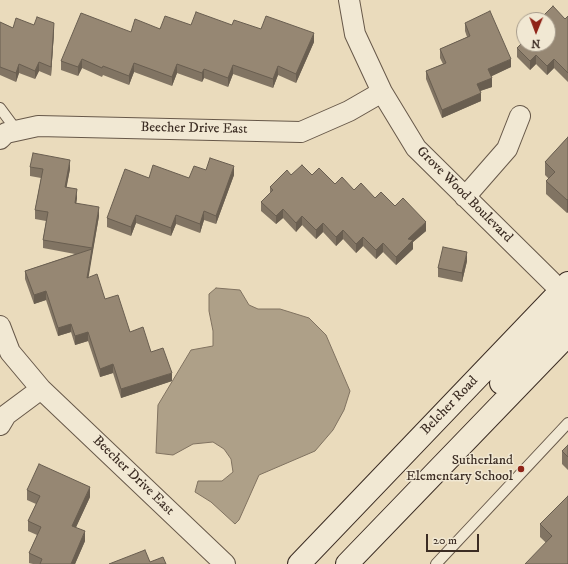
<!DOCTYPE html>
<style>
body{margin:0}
#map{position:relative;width:568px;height:564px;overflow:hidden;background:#eadbbc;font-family:"IM FELL DW Pica",serif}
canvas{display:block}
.north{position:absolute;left:516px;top:12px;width:40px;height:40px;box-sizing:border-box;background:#f1e8d3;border:1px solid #a89d8d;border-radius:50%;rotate:181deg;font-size:11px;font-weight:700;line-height:16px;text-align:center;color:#3b2c23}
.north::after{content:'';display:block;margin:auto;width:14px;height:18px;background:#8f2418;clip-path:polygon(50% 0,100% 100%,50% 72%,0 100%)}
.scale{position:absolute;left:426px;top:534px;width:53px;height:18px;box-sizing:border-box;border:2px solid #3b2c23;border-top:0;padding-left:5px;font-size:12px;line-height:14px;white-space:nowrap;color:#3b2c23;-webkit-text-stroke:3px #f1e8d3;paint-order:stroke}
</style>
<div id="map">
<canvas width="568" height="564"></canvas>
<div class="north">N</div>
<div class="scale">20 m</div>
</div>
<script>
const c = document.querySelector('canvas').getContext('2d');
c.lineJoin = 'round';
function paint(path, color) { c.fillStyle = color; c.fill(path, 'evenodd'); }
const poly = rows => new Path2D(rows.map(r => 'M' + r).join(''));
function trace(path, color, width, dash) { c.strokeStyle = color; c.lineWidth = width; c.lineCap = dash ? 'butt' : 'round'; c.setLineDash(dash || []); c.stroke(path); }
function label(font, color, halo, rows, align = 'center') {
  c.font = font + ' "IM FELL DW Pica",serif'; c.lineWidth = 3; c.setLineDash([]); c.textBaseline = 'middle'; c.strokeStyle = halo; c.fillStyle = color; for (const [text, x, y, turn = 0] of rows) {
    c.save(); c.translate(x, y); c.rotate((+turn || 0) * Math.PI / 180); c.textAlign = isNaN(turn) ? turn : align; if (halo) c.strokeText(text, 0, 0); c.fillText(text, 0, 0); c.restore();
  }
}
const water = poly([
 [216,288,240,290,249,305,258,309,280,309,309,318,326,335,350,391,344,410,333,430,315,451,259,475,239,520,235,524,211,502,195,492,198,481,222,481,233,472,231,459,224,449,213,442,193,444,173,455,156,453,158,405,191,350,213,346,213,331,209,311,209,294,216,288]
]);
const service = poly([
 [0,108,17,131],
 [436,564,568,423]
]);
const minor = poly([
 [349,0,355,34,382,92,416,148,560,290],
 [0,139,6,133,38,126,301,132,349,111,382,92],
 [465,197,507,149,520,116],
 [0,326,10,352,41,389,6,415,0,425],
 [41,389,225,564]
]);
const secondary = poly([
 [501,383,560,320,563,311,560,290],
 [299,564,568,283],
 [347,564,568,335]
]);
const wall = poly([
 [568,16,568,82,554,68,547,75,536,64,530,70,517,57,517,48,565,19],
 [0,22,13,28,34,25,54,32,51,76,39,71,35,79,19,73,16,82,0,75],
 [465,23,511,67,491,76,492,87,480,91,481,101,442,118,426,79,426,71,443,64,440,58,440,49,467,37,465,31],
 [191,25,232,25,261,29,314,42,296,83,278,75,273,88,233,74,228,87,204,78,202,82,177,73,172,86,134,72,129,85,103,75,102,77,82,68,78,76,61,70,61,61,131,32],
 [568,137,568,212,567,213,546,194,546,181,549,179,545,175,545,162],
 [30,167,70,169,66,188,77,198,76,203,99,216,88,277,130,332,151,352,172,381,121,398,113,373,100,377,88,341,75,345,71,332,58,336,46,300,34,304,25,279,25,271,75,254,43,248,43,240,46,221,35,219,35,210,41,178,30,176],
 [206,170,234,175,216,224,204,220,200,233,176,224,171,236,136,223,131,236,107,227,107,218,149,178,189,178],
 [291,175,312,175,335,184,354,190,395,206,426,231,413,242,413,249,396,265,383,252,376,259,363,246,356,253,343,239,336,246,323,232,316,239,302,225,296,232,283,218,276,224,261,211,261,202,270,193,270,187],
 [467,261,462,282,438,277,438,268],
 [568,445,568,470,562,464,562,451],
 [27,490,90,497,76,527,85,541,75,564,33,564,29,563,29,553,37,535,28,531,28,521,36,504,27,500],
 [568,496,568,564,540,537,540,524]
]);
const shadedWall = poly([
 [54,23,54,32,51,76,51,67],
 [314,33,314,42,296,83,296,74],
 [536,55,536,64,530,70,530,61],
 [82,59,82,68,78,76,78,67],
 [511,59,511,67,488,78,488,69],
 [554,59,554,68,547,75,547,66],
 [39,62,39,71,35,79,35,71],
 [134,63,134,72,129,85,129,76],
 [19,64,19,73,16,82,16,73],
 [177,64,177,73,172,86,172,77],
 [233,65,233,74,228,87,228,78],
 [278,66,278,75,273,88,273,79],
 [204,69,204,78,202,82,202,73],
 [492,78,492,87,477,92,477,84],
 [481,93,481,101,442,118,442,110],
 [70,160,70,169,65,196,65,187],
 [234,166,234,175,216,224,216,216],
 [77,189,77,198,75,212,75,203],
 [568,199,568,212,567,213,567,200],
 [99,207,99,216,92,257,92,248],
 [283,209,283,218,276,224,276,216],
 [204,211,204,220,200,233,200,224],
 [136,215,136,223,131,236,131,227],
 [176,215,176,224,171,236,171,228],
 [302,216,302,225,296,232,296,223],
 [426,222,426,231,413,242,413,249,396,265,396,257,408,239],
 [323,223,323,232,316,239,316,230],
 [343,230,343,239,336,246,336,237],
 [363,237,363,246,356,253,356,244],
 [383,243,383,252,376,259,376,250],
 [92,249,92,257,87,287,87,278],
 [467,252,467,261,462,282,462,273],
 [46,291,46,300,34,304,34,295],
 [71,324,71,332,58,336,58,328],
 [88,332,88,341,75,345,75,336],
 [113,364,113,373,100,377,100,369],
 [172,373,172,381,121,398,121,389],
 [90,487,90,497,72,536,72,526],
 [85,531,85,541,75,564,71,564]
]);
const building = poly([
 [553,6,565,19,568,16,568,73,554,59,547,66,536,55,530,61,517,48,524,41,524,44,548,44,548,20,539,20,553,6],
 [490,11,511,59,488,69,492,78,477,84,481,93,442,110,426,71,446,63,440,49,470,36,465,23,490,11],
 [196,12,232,25,234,20,261,29,266,16,314,33,296,74,278,66,273,79,233,65,228,78,204,69,202,73,177,64,172,77,134,63,129,76,103,66,102,68,82,59,78,67,61,61,81,13,131,32,135,19,160,29,165,16,191,25,196,12],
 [37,17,54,23,51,67,39,62,35,71,19,64,16,73,0,67,0,22,13,28,16,18,34,25,37,17],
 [568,137,568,199,567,200,546,181,555,172,545,162,568,137],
 [33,153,70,160,65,187,77,189,75,203,99,207,92,248,43,240,48,212,35,210,43,169,30,167,33,153],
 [210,158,234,166,216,216,204,211,200,224,176,215,171,228,136,215,131,227,107,218,125,169,149,178,153,165,189,178,194,166,206,170,210,158],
 [302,165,312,175,319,168,335,184,342,177,354,190,361,183,375,198,381,192,395,206,403,198,426,222,408,239,413,240,396,257,383,243,376,250,363,237,356,244,343,230,336,237,323,223,316,230,302,216,296,223,283,209,276,216,261,202,273,190,270,187,287,170,291,175,302,165],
 [443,247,467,252,462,273,438,268,443,247],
 [92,249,87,278,97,274,105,299,118,295,130,332,143,327,151,352,163,348,172,373,121,389,113,364,100,369,88,332,75,336,71,324,58,328,46,291,34,295,25,271,92,249],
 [568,445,568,457,562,451,568,445],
 [39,464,90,487,72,526,85,531,71,564,40,564,42,559,29,553,41,527,28,521,40,496,27,490,39,464],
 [568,496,568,564,525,564,552,536,540,524,568,496],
 [145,550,150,562,163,557,166,564,109,564,145,550]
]);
const markers = [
 [521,469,4,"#8f2418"]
];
const streetNames = [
 ["Beecher Drive East",194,129,1],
 ["Grove Wood Boulevard",464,195,45],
 ["Belcher Road",450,406,-46],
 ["Beecher Drive East",133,476,44]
];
const poiNames = [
 ["Sutherland",513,461],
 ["Elementary School",513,477]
];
paint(water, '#aea088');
trace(water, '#807260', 1);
trace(service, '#675849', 12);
trace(minor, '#675849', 22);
trace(secondary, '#3b2c23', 24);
trace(service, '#f1e8d3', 10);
trace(minor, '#f1e8d3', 20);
trace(secondary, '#f1e8d3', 22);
paint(wall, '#817463');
paint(shadedWall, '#695e50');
paint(building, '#968773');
trace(building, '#695e50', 1);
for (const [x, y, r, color] of markers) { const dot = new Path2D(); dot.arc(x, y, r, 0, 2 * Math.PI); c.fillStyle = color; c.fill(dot); trace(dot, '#f1e8d3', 1.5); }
label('14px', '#3b2c23', '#f1e8d3', streetNames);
label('14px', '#3b2c23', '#f1e8d3', poiNames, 'right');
</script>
